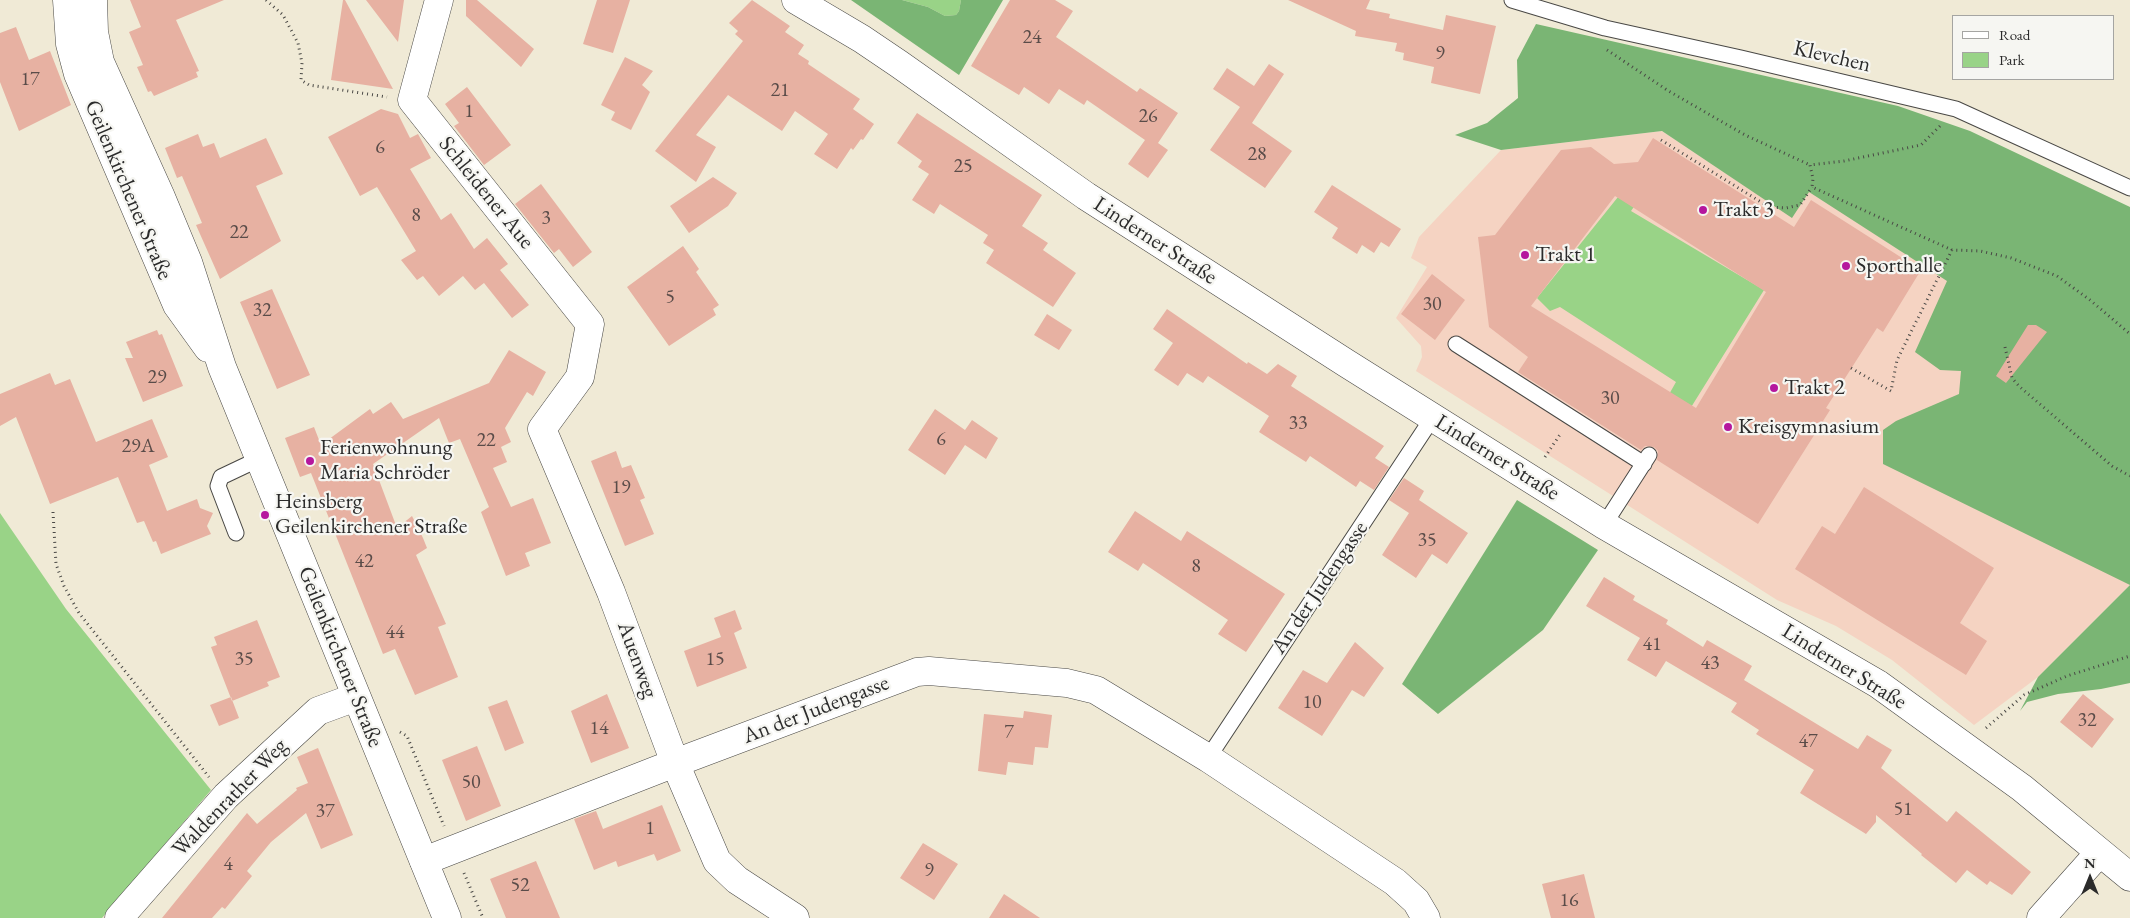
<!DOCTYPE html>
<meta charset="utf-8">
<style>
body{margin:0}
#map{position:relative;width:2130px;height:918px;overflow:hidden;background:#f0ead6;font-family:"EB Garamond",serif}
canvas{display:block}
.legend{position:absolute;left:1952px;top:15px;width:162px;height:65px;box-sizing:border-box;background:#f6f6f2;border:1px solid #a5a5a2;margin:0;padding:6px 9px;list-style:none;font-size:15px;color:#2b2b2b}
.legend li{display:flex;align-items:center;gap:10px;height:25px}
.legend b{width:25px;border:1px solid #a5a5a2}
.north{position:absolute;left:2065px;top:853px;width:50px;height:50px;-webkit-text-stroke:4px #f6f6f2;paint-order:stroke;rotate:0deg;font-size:14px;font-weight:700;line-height:20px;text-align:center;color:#2b2b2b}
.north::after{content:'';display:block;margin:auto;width:18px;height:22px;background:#2b2b2b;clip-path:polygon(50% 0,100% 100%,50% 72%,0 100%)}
</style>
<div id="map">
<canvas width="2130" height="918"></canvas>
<ul class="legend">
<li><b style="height:6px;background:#fff"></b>Road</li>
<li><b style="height:14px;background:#99d387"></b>Park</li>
</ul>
<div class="north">N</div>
</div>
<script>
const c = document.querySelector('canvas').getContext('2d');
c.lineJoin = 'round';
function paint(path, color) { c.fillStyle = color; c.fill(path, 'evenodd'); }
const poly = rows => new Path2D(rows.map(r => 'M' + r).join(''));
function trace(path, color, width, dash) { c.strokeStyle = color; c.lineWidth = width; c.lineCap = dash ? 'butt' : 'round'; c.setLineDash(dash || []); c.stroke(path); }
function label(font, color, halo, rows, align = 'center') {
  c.font = font + ' "EB Garamond",serif'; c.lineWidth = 4.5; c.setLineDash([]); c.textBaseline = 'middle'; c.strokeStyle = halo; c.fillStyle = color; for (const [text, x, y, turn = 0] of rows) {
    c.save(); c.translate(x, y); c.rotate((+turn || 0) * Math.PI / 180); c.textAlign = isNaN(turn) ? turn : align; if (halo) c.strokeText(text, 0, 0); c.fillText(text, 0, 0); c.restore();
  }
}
const built = poly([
 [1662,131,1792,217,1808,191,1948,281,2130,585,2038,677,1974,725,1892,660,1836,626,1777,600,1416,371,1422,357,1421,346,1396,318,1427,267,1411,258,1419,237,1501,150]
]);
const green = poly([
 [902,0,961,0,959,11,956,15,945,16,928,7],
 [1626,187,1640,198,1631,211,1764,290,1680,425,1659,412,1676,382,1560,307,1550,311,1537,298],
 [0,513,66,609,211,790,102,918,0,918]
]);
const forest = poly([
 [851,0,902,0,928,7,945,16,956,15,959,11,961,0,1003,0,959,75],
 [1536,24,1898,106,1970,131,2130,207,2130,683,2101,689,2058,694,2027,702,2020,711,2038,677,2130,585,1883,464,1883,430,1896,421,1959,394,1961,371,1940,370,1915,352,1947,281,1809,192,1792,218,1662,131,1501,150,1455,135,1487,123,1518,98,1517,60],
 [1517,500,1598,550,1543,630,1438,714,1402,684]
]);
const building = poly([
 [130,0,224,0,176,20,199,71,196,72,198,77,154,96,151,91,148,92,137,67,143,65,129,32,141,27],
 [343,0,345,0,393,89,331,80],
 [366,0,404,0,398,42],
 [466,0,477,0,534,49,521,67,466,16],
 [597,0,630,0,613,53,583,44],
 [752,0,790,26,785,32,804,45,798,54,809,61,808,64,860,99,853,109,874,124,863,140,861,139,853,150,851,148,837,169,814,154,828,134,795,111,782,131,728,95,696,135,716,147,696,182,655,151,743,41,735,34,738,31,729,23],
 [1010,0,1055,0,1073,11,1056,37,1137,92,1140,88,1178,113,1158,143,1168,150,1148,178,1128,164,1145,140,1087,100,1084,105,1059,89,1049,104,1024,87,1019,95,971,66],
 [1288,0,1370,0,1366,9,1390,14,1389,18,1443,30,1446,15,1496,26,1480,94,1431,83,1434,67,1403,60,1404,53,1395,51,1397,43,1355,36,1356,31],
 [16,27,29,60,50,51,71,105,19,131,0,82,0,33],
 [625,57,653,71,642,85,650,92,631,130,611,120,615,112,601,105],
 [1269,64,1284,74,1252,123,1292,151,1265,188,1210,150,1240,107,1213,89,1227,68,1254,86],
 [467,87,511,145,484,165,454,126,459,123,445,104],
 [381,109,398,114,410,138,418,134,431,158,410,169,441,220,451,213,474,249,487,238,508,264,500,270,529,305,512,318,484,283,475,290,463,276,439,296,423,276,417,280,401,260,416,251,377,187,360,196,328,137],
 [917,113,1042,195,1022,226,1048,243,1043,250,1076,273,1053,307,986,263,994,250,983,243,988,235,940,204,934,214,912,200,929,174,918,167,922,161,897,143],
 [198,134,203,147,214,143,220,158,266,138,283,174,256,186,281,241,220,279,196,225,202,223,182,176,177,178,165,148],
 [1653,138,1794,227,1811,200,1921,270,1883,332,1877,328,1826,408,1830,410,1758,524,1657,460,1658,451,1654,447,1645,446,1641,450,1518,372,1528,357,1489,327,1478,237,1495,235,1561,150,1591,147,1614,164,1638,162],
 [1615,196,1766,292,1696,408,1531,306],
 [713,177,737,193,728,206,689,233,670,206],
 [541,184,592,252,573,267,559,249,554,253,515,204],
 [1332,185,1401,229,1389,247,1381,242,1374,253,1362,245,1357,254,1332,238,1338,228,1314,212],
 [683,246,699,269,696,272,719,305,713,309,716,315,669,346,627,287],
 [1432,274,1465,300,1435,340,1401,314],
 [272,289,310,375,277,389,240,302],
 [1167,309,1247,364,1248,362,1267,374,1278,364,1297,376,1291,386,1384,446,1375,458,1389,467,1374,490,1360,481,1356,487,1310,456,1306,462,1259,432,1269,416,1208,376,1203,383,1187,373,1178,386,1154,370,1173,343,1153,329],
 [1047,314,1072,330,1059,350,1034,335],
 [2028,325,2036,325,2047,332,2006,383,1996,376],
 [157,330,159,335,162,334,183,386,143,402,125,358,133,358,126,342],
 [509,350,546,372,533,396,527,392,505,428,511,442,501,447,507,462,493,468,511,507,533,498,551,543,525,553,530,566,506,576,481,512,489,507,460,439,449,443,439,418,373,464,397,528,412,516,423,538,427,548,416,555,446,624,438,627,458,677,415,695,395,649,383,654,311,473,300,477,285,438,314,427,321,445,370,409,373,414,391,402,403,419,489,383],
 [50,373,55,385,70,379,96,442,152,419,168,457,149,465,167,511,197,499,200,508,213,513,207,526,211,534,161,554,156,541,153,542,144,521,137,523,118,477,50,504,16,417,0,426,0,394],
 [935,409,965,430,972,420,998,438,986,459,965,445,945,475,908,450],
 [616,451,622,468,631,465,645,498,640,500,654,534,625,546,591,461],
 [1404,478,1424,491,1419,500,1468,533,1447,564,1432,554,1416,578,1382,555,1409,513,1389,500],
 [1864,487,1994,568,1960,623,1987,641,1966,675,1795,569,1822,526,1835,534],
 [1135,511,1181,541,1187,531,1285,594,1246,652,1218,634,1228,620,1143,563,1138,571,1108,552],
 [1604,577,1635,596,1633,600,1668,620,1666,624,1703,647,1707,640,1752,666,1744,680,1858,749,1867,735,1892,750,1881,768,1947,822,1956,811,2031,872,2012,895,1990,881,1987,885,1967,870,1956,883,1921,855,1922,854,1876,815,1876,822,1866,834,1800,793,1814,770,1756,734,1759,730,1731,712,1737,703,1666,661,1656,677,1627,660,1640,638,1586,606],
 [735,610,742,629,734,633,747,668,697,687,684,651,721,637,714,618],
 [257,620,280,677,267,682,269,686,232,701,211,647,217,645,214,637],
 [1355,642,1384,668,1364,697,1352,690,1322,736,1278,708,1303,670,1327,683],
 [607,694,629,748,591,763,571,711],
 [2083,694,2114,719,2092,748,2060,722],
 [231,697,239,718,219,726,210,705],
 [507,700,524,743,505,751,488,707],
 [1024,711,1052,715,1048,748,1035,747,1033,765,1008,762,1006,775,978,771,984,714,1023,718],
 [477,746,501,806,466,821,442,760],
 [318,748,353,835,321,849,306,813,271,842,247,871,252,876,225,909,222,907,212,918,162,918,247,813,257,824,297,790,296,788,308,783,297,757],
 [662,805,681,851,657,861,654,854,618,867,616,861,594,870,574,819,596,811,603,829],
 [923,843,958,864,934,900,900,878],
 [536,861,560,918,506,918,490,879],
 [1584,874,1595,918,1551,918,1542,884],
 [1004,894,1040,918,989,918]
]);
const path = poly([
 [266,0,283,15,298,43,302,63,301,80,309,85,387,97],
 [1607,50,1667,90,1745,135,1810,165],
 [1940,126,1921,145,1844,161,1810,165,1813,179,1812,187,1952,250],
 [1661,140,1769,207,1786,208,1800,205,1812,187],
 [2005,347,2012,378,2020,387,2112,466,2130,476],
 [1851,368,1891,391,1897,360,1952,250,1980,251,2011,258,2057,276,2090,300,2130,334],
 [1545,457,1561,433],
 [53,512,56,564,64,586,79,613,209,777],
 [1986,728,2024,695,2067,676,2130,656],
 [400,732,407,736,444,826],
 [464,873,483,918]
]);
const service = poly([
 [1512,0,1605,28,1741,58,1956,109,2130,188],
 [1456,344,1644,464],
 [1604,525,1649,455],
 [236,533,218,486,221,477,259,459],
 [1208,758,1433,417]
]);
const minor = poly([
 [439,0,412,100,590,324,580,377,542,429,611,592,675,763,717,861,737,880,795,918],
 [424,861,675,763,917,672,929,671,1067,683,1096,690,1208,758,1395,882,1416,901,1426,918],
 [119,918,226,796,318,711,356,697],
 [2041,918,2099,853]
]);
const tertiary = poly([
 [67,0,70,44,78,74,177,305,208,348],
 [93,0,94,32,100,62,161,197,188,262,222,367,447,918]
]);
const secondary = poly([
 [796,0,862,39,899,64,1086,196,1346,363,1604,525,1878,684,2022,788,2130,877]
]);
const markers = [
 [1703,210,5,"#b5179e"],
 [1525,255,5,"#b5179e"],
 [1846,266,5,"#b5179e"],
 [1774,388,5,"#b5179e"],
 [1728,427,5,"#b5179e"],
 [310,461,5,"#b5179e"],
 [265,515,5,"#b5179e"]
];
const numberNames = [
 ["24",1032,38],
 ["9",1440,54],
 ["17",30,80],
 ["21",780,91],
 ["1",469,112],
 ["26",1148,117],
 ["6",380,148],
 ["28",1257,155],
 ["25",963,167],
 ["8",416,216],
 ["3",546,219],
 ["22",239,233],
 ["5",670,298],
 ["30",1432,305],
 ["32",262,311],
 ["29",157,378],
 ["30",1610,399],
 ["33",1298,424],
 ["6",941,440],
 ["22",486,441],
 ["29A",138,447],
 ["19",621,488],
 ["35",1427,541],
 ["42",364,562],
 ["8",1196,567],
 ["44",395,633],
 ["41",1652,645],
 ["35",244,660],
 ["15",715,660],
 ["43",1710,664],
 ["10",1312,703],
 ["32",2087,721],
 ["14",599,729],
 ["7",1009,733],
 ["47",1808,742],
 ["50",471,783],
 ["51",1903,810],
 ["37",325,812],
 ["1",650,829],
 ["4",228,865],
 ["9",929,871],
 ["52",520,886],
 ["16",1569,901]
];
const streetNames = [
 ["Klevchen",1832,57,13],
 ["Geilenkirchener Straße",128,190,67],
 ["Schleidener Aue",486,193,51],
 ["Linderner Straße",1155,241,33],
 ["Linderner Straße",1497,458,32],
 ["An der Judengasse",1320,588,-56],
 ["Geilenkirchener Straße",340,657,68],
 ["Auenweg",637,660,70],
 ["Linderner Straße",1844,667,32],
 ["An der Judengasse",816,710,-21],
 ["Waldenrather Weg",230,798,-46]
];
const poiNames = [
 ["Trakt 3",1713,210],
 ["Trakt 1",1535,255],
 ["Sporthalle",1856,266],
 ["Trakt 2",1784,388],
 ["Kreisgymnasium",1738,427],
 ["Ferienwohnung",320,448],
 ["Maria Schröder",320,473],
 ["Heinsberg",275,502],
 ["Geilenkirchener Straße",275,527]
];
paint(built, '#f5d3c2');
paint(green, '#99d387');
paint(forest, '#7ab574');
paint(building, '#e7b1a2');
trace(service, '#494845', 17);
trace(minor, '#494845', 29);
trace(tertiary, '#494845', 29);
trace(secondary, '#494845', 29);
trace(path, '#494845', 3, [1, 4]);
trace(service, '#fff', 15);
trace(minor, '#fff', 28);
trace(tertiary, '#fff', 28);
trace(secondary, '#fff', 28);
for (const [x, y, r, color] of markers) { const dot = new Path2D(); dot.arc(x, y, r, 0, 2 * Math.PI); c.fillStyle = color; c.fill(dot); trace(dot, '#f6f6f2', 2); }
label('20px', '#5a4c49', null, numberNames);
label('22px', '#2b2b2b', '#f6f6f2', streetNames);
label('22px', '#2b2b2b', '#f6f6f2', poiNames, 'left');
</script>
